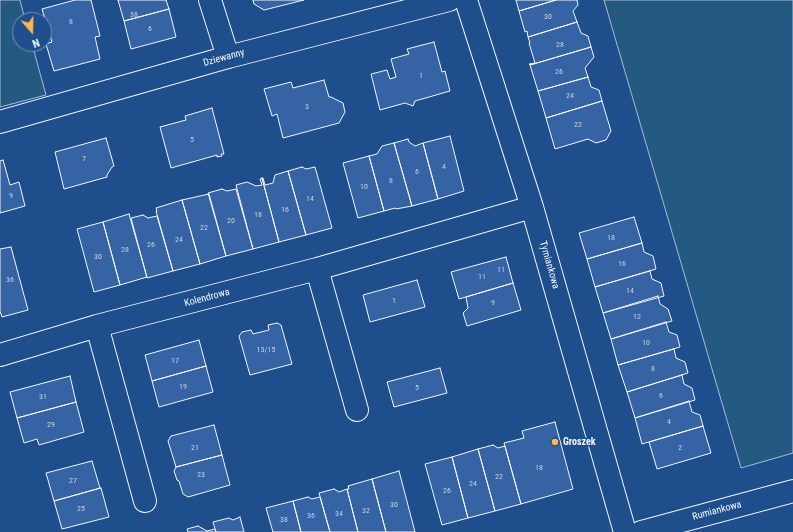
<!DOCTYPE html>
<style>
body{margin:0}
#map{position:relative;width:793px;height:532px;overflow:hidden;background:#1f4e8c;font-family:"Roboto Condensed",sans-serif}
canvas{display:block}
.north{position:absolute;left:12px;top:12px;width:40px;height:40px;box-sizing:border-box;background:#1f4e8c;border:1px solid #7391ba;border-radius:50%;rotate:160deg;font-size:11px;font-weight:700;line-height:16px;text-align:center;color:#f2f6ff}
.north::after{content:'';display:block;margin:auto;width:14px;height:18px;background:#ffb74d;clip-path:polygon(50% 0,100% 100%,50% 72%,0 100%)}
</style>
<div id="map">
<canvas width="793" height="532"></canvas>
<div class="north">N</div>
</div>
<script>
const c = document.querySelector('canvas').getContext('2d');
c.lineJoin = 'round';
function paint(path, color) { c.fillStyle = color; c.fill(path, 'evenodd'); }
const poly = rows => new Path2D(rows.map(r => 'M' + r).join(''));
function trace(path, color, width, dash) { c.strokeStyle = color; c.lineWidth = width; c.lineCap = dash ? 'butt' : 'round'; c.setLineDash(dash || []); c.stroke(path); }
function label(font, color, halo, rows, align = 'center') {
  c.font = font + ' "Roboto Condensed",sans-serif'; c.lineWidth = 3; c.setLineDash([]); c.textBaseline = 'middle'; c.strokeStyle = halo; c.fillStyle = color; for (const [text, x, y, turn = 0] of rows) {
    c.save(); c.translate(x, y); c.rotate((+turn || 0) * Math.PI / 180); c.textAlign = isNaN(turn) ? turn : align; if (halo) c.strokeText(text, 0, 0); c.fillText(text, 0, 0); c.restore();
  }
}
const green = poly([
 [0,0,20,0,25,20,20,20,20,44,32,44,46,95,0,107,0,0],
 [604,0,793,0,793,453,741,468,604,0]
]);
const building = poly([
 [75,0,91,0,100,36,95,37,100,59,54,71,46,44,52,42,42,9,75,0],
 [118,0,166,0,169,9,124,21,118,0],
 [253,0,304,0,264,10,254,4,253,0],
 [516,0,556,0,519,11,516,0],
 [556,0,577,0,578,5,573,11,577,22,528,37,527,31,525,32,519,11,556,0],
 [169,9,176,37,131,49,124,21,169,9],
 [577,22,581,33,588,36,591,47,530,65,529,64,535,63,529,43,530,43,528,37,577,22],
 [434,42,442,72,445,71,450,91,415,101,413,106,405,103,380,110,371,74,387,70,390,79,396,77,391,59,409,54,407,49,434,42],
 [591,47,594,57,585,68,588,77,538,91,530,65,591,47],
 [588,77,591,87,599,90,602,101,546,118,538,91,588,77],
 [324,80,329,97,331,97,343,103,345,112,339,123,283,138,277,114,272,116,264,89,291,82,293,88,324,80],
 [602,101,611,131,606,140,596,143,588,139,555,149,546,118,602,101],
 [212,108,224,154,221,154,222,156,217,157,217,155,171,168,160,127,186,120,185,116,212,108],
 [450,136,464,191,438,199,423,143,450,136],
 [106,138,114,166,112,167,107,175,107,177,64,189,55,152,106,138],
 [408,139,409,142,415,146,423,143,438,199,412,206,394,143,408,139],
 [394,143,412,206,396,209,395,208,384,211,369,156,377,154,382,146,394,143],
 [369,156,384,211,358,218,343,163,369,156],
 [3,160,10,185,19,182,25,206,0,213,0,161,3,160],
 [302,167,306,169,315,167,332,228,306,235,288,171,302,167],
 [288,171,306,235,279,242,262,178,263,178,265,185,273,183,275,175,288,171],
 [262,178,279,242,253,249,236,185,247,182,256,186,262,185,260,179,262,178],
 [222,189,227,191,236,189,253,249,226,256,208,193,222,189],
 [209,194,226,256,200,264,182,200,209,194],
 [182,200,200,264,173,271,156,211,157,211,156,208,182,200],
 [129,214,147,277,120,285,103,222,129,214],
 [143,215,148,218,157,216,173,271,147,278,131,218,143,215],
 [634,217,642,243,587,259,579,233,634,217],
 [103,222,120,285,94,292,77,229,103,222],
 [642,243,644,252,653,256,656,269,595,287,587,259,642,243],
 [11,247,28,310,2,317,0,311,0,249,11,247],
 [506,257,513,283,459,299,451,272,506,257],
 [650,271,652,279,661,283,664,296,603,313,595,287,650,271],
 [417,280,425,307,370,322,363,295,417,280],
 [513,283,521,310,467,326,463,313,468,308,466,297,513,283],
 [658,296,660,304,668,309,672,321,611,339,603,313,658,296],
 [666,322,669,332,677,335,680,347,618,365,611,339,666,322],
 [277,323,281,325,292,364,250,375,239,336,242,332,251,330,253,334,269,330,268,325,277,323],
 [199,340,206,366,152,381,145,355,199,340],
 [674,349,676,358,685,362,688,373,627,392,618,365,674,349],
 [206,366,213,392,159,407,152,381,206,366],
 [440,368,447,393,394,407,387,382,440,368],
 [682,375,684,384,692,388,695,400,635,418,627,392,682,375],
 [70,376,76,402,17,418,10,392,70,376],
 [689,401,692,412,700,415,703,426,642,444,635,418,689,401],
 [76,402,84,432,39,445,37,439,24,443,17,418,76,402],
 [555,422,573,489,521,504,504,443,524,438,522,431,555,422],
 [214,425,222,455,176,467,168,441,171,436,214,425],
 [703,426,711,453,657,469,649,442,703,426],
 [493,445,498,448,505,446,521,504,495,511,478,449,493,445],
 [478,449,495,511,468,518,452,457,478,449],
 [222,455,230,485,188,497,183,494,179,481,177,480,174,471,176,467,222,455],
 [452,457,468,518,442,525,425,464,452,457],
 [92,461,100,488,54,501,46,473,92,461],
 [399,471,415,532,386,532,372,479,399,471],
 [372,479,386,532,358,532,347,489,349,489,348,486,372,479],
 [101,488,109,517,62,529,54,501,101,488],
 [334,489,339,492,347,489,358,532,330,532,319,493,334,489],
 [308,497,312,499,320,497,330,532,301,532,293,501,308,497],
 [293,501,301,532,273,532,266,508,293,501],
 [240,517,244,532,216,532,213,522,229,518,233,520,240,517],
 [198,526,207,531,215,529,216,532,188,532,187,529,198,526]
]);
const street = poly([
 [210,0,228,57],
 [466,0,532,207,625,532],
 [0,122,228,57,449,0],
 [317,269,357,410],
 [97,326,145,501],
 [0,355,97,326,317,269,532,207],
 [641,532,793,491]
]);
const markers = [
 [555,442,4,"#ffb74d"]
];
const numberNames = [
 ["38",134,15],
 ["30",548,17],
 ["8",71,22],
 ["6",150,29],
 ["28",560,45],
 ["26",559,72],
 ["1",421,76],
 ["24",570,96],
 ["3",307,107],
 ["22",578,125],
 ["5",192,140],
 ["7",84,159],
 ["4",444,167],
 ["6",417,172],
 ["8",391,181],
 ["10",364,187],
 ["9",11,196],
 ["14",310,199],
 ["16",285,210],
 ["18",258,215],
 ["20",231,221],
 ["22",204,228],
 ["18",611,238],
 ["24",179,240],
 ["26",151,245],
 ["28",125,250],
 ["30",98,257],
 ["16",622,264],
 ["11",501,270],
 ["11",482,277],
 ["36",10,280],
 ["14",630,291],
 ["1",394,301],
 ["9",493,303],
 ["12",637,317],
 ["10",646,343],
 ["13/15",266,350],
 ["17",175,361],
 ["8",653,369],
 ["19",183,387],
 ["5",417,388],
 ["6",661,396],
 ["31",43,397],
 ["4",669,422],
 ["29",51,425],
 ["21",195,448],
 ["2",680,448],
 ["18",539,468],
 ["23",201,475],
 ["22",499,477],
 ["27",73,481],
 ["24",473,484],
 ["26",447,491],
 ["30",394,505],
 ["25",81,509],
 ["32",366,511],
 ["34",339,514],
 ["36",311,516],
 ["38",284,520]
];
const streetNames = [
 ["Dziewanny",224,58,-15],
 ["Tymiankowa",549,265,74],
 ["Kolendrowa",207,298,-15],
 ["Rumiankowa",717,511,-15]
];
const poiNames = [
 ["Groszek",563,442]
];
paint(green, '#245a82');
trace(green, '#a8bbd7', 1);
paint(building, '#3563a3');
trace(building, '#f2f6ff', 1);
trace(street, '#f2f6ff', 24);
trace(street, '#1f4e8c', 22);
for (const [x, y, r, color] of markers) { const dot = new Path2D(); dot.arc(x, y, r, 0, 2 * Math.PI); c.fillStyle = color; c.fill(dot); trace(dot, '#1f4e8c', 1.5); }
label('8px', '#c3d1e8', null, numberNames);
label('10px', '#f2f6ff', '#1f4e8c', streetNames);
label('bold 10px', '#f2f6ff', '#1f4e8c', poiNames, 'left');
</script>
